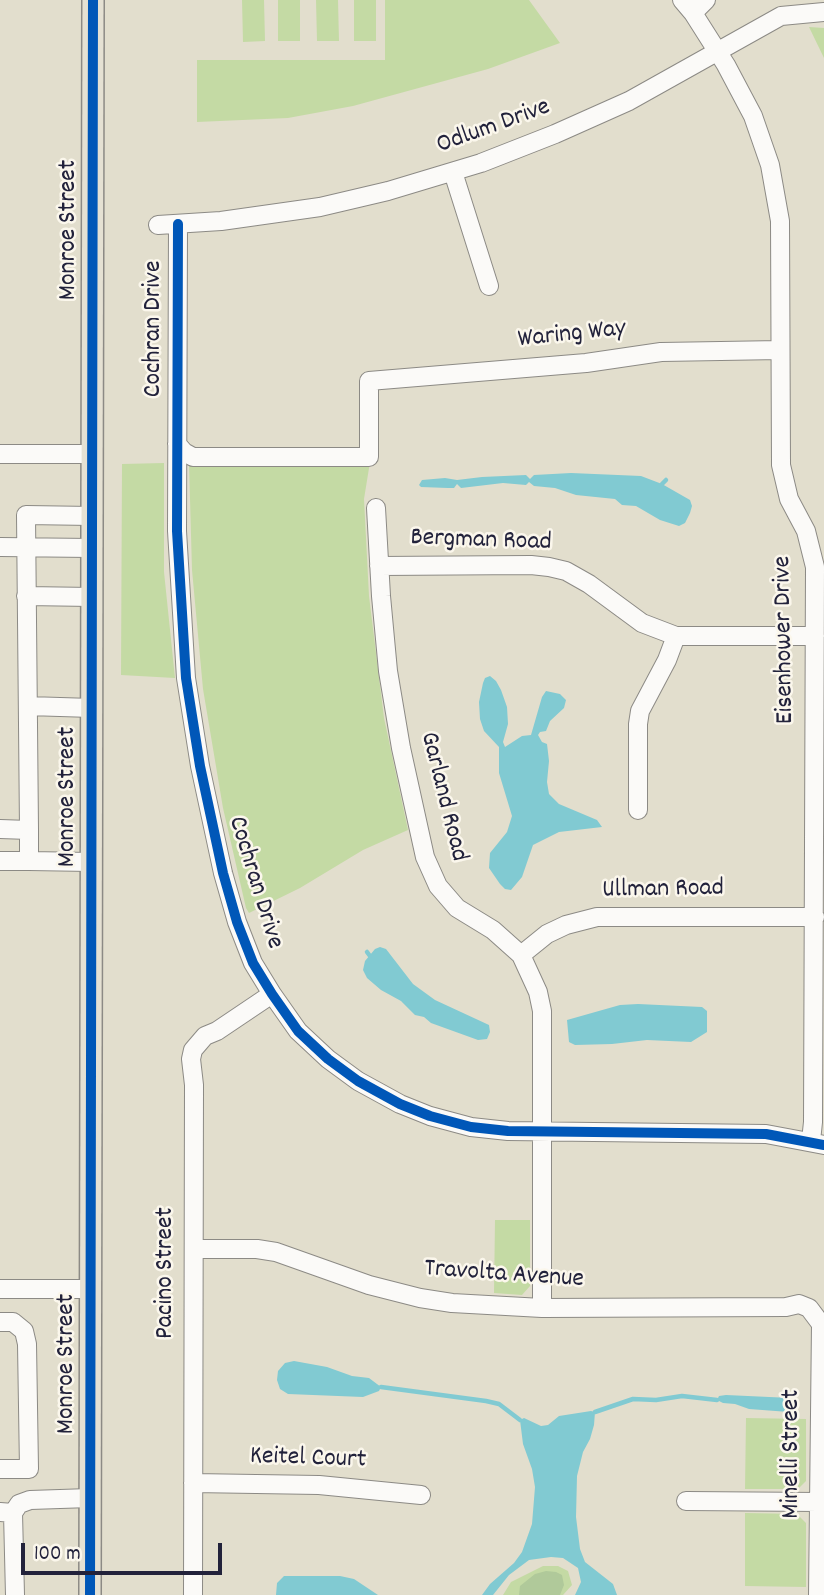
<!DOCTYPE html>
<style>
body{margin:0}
#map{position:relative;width:824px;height:1595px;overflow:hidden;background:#e2decd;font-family:Dekko,sans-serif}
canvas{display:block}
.scale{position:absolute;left:21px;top:1543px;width:201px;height:32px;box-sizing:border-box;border:4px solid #22223b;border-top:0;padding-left:9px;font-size:21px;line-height:24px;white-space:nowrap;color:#22223b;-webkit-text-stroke:5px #fbf7ec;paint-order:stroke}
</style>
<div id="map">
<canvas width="824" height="1595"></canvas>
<div class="scale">100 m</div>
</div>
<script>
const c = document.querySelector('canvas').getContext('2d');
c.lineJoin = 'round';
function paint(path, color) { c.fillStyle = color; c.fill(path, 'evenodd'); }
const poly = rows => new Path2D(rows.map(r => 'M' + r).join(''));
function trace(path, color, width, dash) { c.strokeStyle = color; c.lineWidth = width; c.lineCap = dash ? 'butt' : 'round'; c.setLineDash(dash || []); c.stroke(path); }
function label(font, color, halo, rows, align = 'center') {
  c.font = font + ' Dekko,sans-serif'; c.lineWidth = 5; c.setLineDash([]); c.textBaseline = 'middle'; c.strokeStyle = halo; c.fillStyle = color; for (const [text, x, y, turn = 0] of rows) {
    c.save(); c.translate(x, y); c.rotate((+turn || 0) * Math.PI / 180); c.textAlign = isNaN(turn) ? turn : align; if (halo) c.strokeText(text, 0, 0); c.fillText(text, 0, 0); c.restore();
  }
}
const green = poly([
 [242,0,264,0,265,41,243,42],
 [278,0,300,0,300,41,278,41],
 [316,0,338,0,339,41,317,41],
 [354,0,376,0,376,41,354,41],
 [385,0,529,0,560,43,488,69,353,106,288,118,197,122,197,60,385,60],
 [809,27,824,28,824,58],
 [370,462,364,499,369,596,384,718,408,830,363,850,300,888,249,913,246,908,223,808,203,689,192,570,189,463],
 [164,463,164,572,175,678,121,675,122,464],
 [495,1220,530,1220,530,1286,522,1295,494,1293],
 [746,1418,806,1419,806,1481,798,1489,745,1489],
 [745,1513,797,1514,806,1523,806,1587,745,1586],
 [543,1566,558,1566,568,1571,572,1585,563,1595,503,1595,511,1582]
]);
const forest = poly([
 [546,1571,556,1572,562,1575,564,1585,560,1595,519,1595,520,1586,535,1574]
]);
const water = poly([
 [571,473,641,476,662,484,690,500,692,506,690,513,685,523,679,526,660,520,636,506,622,505,615,499,576,495,555,488,534,486,529,482,526,485,503,483,461,488,457,484,454,488,448,488,421,487,419,485,422,480,445,478,457,480,482,477,526,475,530,479,534,475],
 [490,676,496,681,501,690,507,707,508,724,503,742,505,747,522,736,531,735,542,697,546,691,560,694,566,700,564,708,550,721,546,731,540,732,538,735,542,742,547,744,549,761,547,782,549,794,559,804,597,820,602,827,559,832,533,845,522,877,511,890,505,889,500,884,489,868,490,853,507,832,512,816,499,773,499,747,484,731,480,719,479,702,483,683,485,678],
 [380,947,386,949,413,984,435,1000,489,1025,490,1032,487,1039,478,1040,431,1023,424,1017,415,1015,401,1001,381,990,367,978,363,970,365,961,375,949],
 [638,1004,702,1007,707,1011,707,1032,691,1042,647,1040,612,1044,575,1045,569,1042,567,1020,620,1005],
 [294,1361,327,1367,352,1376,369,1378,381,1387,379,1391,363,1397,288,1394,280,1389,277,1380,278,1371,285,1363],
 [726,1395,791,1398,794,1402,794,1409,789,1412,749,1409,735,1404,723,1403,717,1400,719,1396],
 [591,1411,595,1412,594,1425,590,1439,583,1452,577,1476,576,1517,580,1549,585,1562,613,1584,617,1595,575,1595,581,1582,578,1568,563,1558,551,1557,529,1560,509,1575,493,1595,482,1595,490,1584,514,1563,522,1552,532,1524,535,1487,532,1469,523,1444,520,1420,524,1418,541,1426,548,1425,559,1416],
 [284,1576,340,1576,354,1579,378,1595,276,1595,277,1583]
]);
const stream = poly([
 [662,484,666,480],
 [367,952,370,956],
 [381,1387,486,1401,499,1404,520,1420],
 [595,1412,633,1399,656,1400,682,1396,717,1400]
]);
const minor = poly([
 [682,0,693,13,726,65,753,116,770,165,780,221,781,465,789,499,806,531,815,567,813,1122,811,1141],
 [693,13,706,0],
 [453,172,489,286],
 [178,224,177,531,186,678,200,766,223,873,237,922,253,963,272,994,298,1031,328,1059,358,1081,400,1104,430,1116,471,1127,508,1131,766,1134,824,1145],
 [158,225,221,221,320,207,388,191,481,163,555,134,629,101,781,16,824,12],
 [177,444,184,452,193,457,369,457,369,381,586,363,661,352,780,350],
 [0,454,92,454],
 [376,508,381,596,388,671,401,748,425,857,438,886,457,908,493,930,521,955,538,992,542,1011,542,1308],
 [0,547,92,548],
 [379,566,531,565,549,567,566,571,589,584,642,623,676,636,815,636],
 [26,596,92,597],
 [28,706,92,708],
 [638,810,638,724,640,711,667,660,676,636],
 [0,829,29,830,29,861,91,862],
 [29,830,26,515,92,516],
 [0,861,29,861],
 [521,955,547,934,566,925,597,917,815,917],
 [194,1249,257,1249,276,1252,369,1285,420,1298,452,1303,542,1308,786,1307,799,1304,809,1308,821,1324,818,1595],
 [0,1289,91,1289],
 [0,1322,13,1322,24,1331,27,1344,29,1469,0,1469],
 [193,1483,319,1485,421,1495],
 [686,1501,819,1502],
 [0,1512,13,1513,15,1595],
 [13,1513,19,1504,30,1500,90,1498],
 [193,1595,194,1085,191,1059,193,1050,205,1036,217,1031,272,994]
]);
const major = poly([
 [90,1595,93,0]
]);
const cycleway = poly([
 [178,224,177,531,186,678,200,766,223,873,237,922,253,963,272,994,298,1031,328,1059,358,1081,400,1104,430,1116,471,1127,508,1131,766,1134,824,1145],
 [90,1595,93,0]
]);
const streetNames = [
 ["Odlum Drive",494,128,-20],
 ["Monroe Street",70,230,-90],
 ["Cochran Drive",155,329,-90],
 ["Waring Way",572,336,-6],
 ["Bergman Road",481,542,2],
 ["Eisenhower Drive",786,640,-91],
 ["Monroe Street",69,797,-90],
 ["Garland Road",442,797,76],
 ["Cochran Drive",254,883,73],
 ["Ullman Road",663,891,-1],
 ["Pacino Street",167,1273,-90],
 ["Travolta Avenue",504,1276,4],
 ["Monroe Street",68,1364,-90],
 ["Minelli Street",793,1454,-90],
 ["Keitel Court",308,1460,2]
];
paint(green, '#c4daa4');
paint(forest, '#b0c99a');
paint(water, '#81cad2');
trace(stream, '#81cad2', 4.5);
trace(minor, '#8c8a85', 20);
trace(major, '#8c8a85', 24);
trace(minor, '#fbfaf8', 18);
trace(major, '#e5e1d3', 21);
trace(cycleway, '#0057b8', 10);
label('26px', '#22223b', '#fbf7ec', streetNames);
</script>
